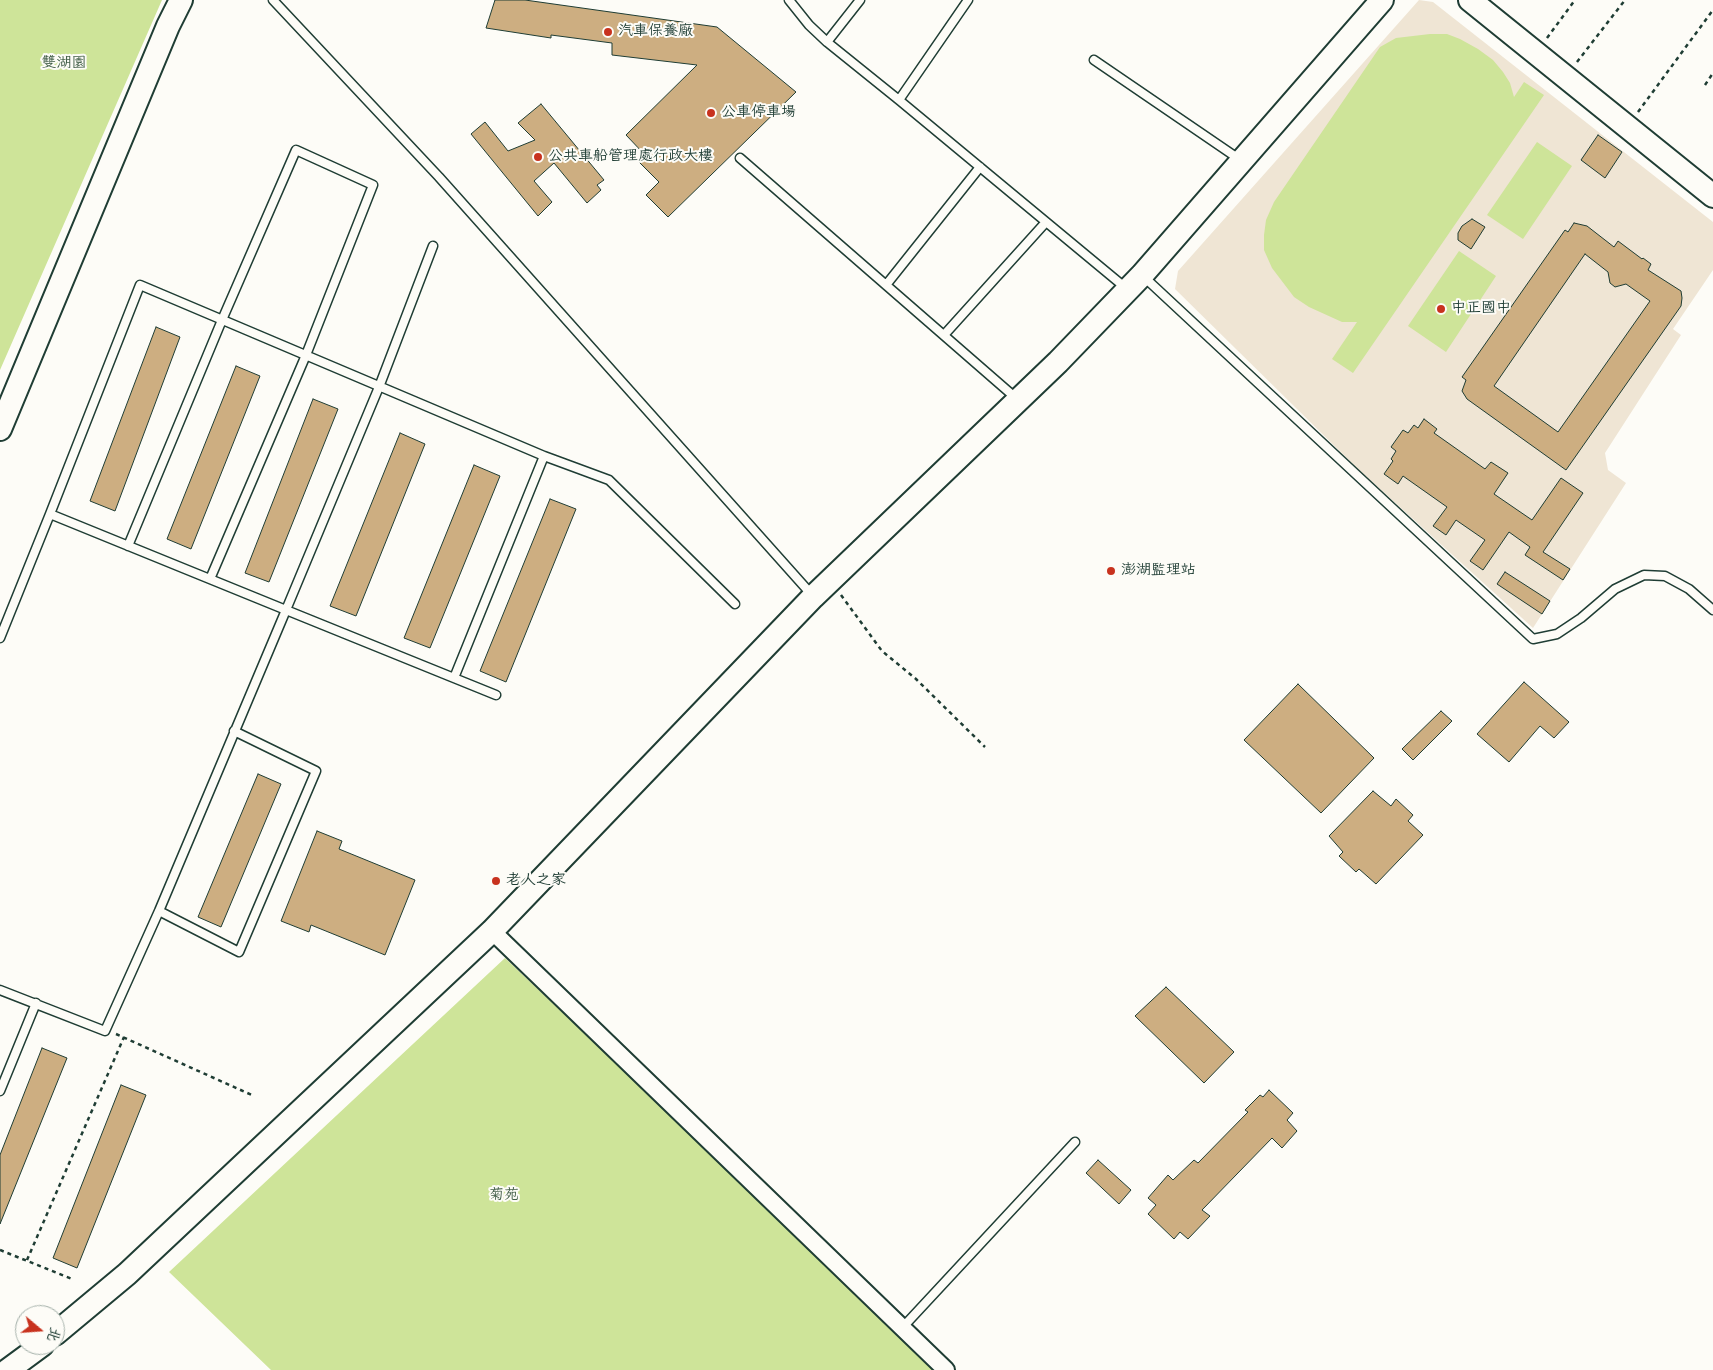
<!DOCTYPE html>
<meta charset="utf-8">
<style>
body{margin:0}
#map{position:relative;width:1713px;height:1370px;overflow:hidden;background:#fdfcf7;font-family:Mynerve,"LXGW WenKai TC",sans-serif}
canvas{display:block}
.north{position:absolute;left:15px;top:1305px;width:50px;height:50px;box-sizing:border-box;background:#fdfcf7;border:1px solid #a4b0a9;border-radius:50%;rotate:108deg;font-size:14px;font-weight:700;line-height:20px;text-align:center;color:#1f3d34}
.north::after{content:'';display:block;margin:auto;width:18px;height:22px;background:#c8321e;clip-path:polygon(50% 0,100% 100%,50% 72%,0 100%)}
</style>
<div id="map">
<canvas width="1713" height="1370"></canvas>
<div class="north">北</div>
</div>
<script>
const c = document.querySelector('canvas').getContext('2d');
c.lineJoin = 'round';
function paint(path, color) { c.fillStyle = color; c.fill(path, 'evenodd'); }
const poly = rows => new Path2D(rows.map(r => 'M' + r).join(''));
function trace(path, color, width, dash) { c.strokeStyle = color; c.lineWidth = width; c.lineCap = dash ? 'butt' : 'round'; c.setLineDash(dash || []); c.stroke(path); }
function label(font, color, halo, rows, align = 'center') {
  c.font = font + ' Mynerve,"LXGW WenKai TC",sans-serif'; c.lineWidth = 4; c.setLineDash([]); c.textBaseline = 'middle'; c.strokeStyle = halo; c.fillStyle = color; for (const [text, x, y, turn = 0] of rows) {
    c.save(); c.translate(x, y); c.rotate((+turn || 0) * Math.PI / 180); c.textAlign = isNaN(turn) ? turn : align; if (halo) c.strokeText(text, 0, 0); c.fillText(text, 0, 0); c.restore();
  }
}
const built = poly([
 [1419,0,1433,2,1713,222,1713,270,1673,329,1681,335,1605,453,1608,470,1626,483,1533,628,1359,470,1175,289,1178,271]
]);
const green = poly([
 [0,0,162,0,0,370],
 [1430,34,1447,34,1460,39,1478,49,1493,60,1503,72,1510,83,1514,97,1524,82,1544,95,1353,373,1332,359,1357,322,1342,322,1309,307,1294,297,1272,268,1264,250,1264,235,1266,220,1274,202,1380,47,1396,38],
 [1537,142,1572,166,1523,239,1487,215],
 [1459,251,1496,276,1446,352,1408,326],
 [505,958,939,1370,271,1370,169,1272]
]);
const building = poly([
 [495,0,525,0,717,27,796,92,668,217,646,195,659,182,639,162,645,155,626,135,697,65,612,55,612,43,551,35,551,38,486,28,495,0],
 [541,104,604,180,597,185,601,190,587,203,554,163,534,181,552,202,538,216,471,134,485,122,508,151,535,140,518,123,541,104],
 [1598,135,1622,152,1605,178,1581,160,1598,135],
 [1472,219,1485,227,1471,249,1458,240,1458,233,1462,226,1472,219],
 [1574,223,1587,226,1614,247,1618,241,1642,259,1643,258,1651,264,1648,270,1681,291,1682,298,1681,306,1566,470,1467,399,1462,391,1466,380,1462,377,1565,230,1568,232,1574,223],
 [1585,254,1608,272,1610,283,1615,287,1626,284,1650,301,1558,432,1494,386,1585,254],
 [156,327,180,337,115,511,90,501,156,327],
 [236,366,260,376,191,549,167,539,236,366],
 [313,399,338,409,269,582,245,573,313,399],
 [1424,419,1437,429,1434,433,1485,469,1491,462,1508,473,1494,494,1532,520,1561,478,1583,493,1543,552,1570,569,1563,580,1525,555,1530,547,1509,532,1483,570,1470,561,1485,540,1456,520,1446,535,1433,526,1447,507,1403,476,1398,484,1384,474,1393,461,1391,459,1396,451,1391,447,1403,430,1408,433,1414,425,1418,428,1424,419],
 [400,433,425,444,356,616,330,606,400,433],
 [474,465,500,476,430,648,404,638,474,465],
 [550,499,576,509,506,682,480,671,550,499],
 [1505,572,1550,601,1542,614,1497,584,1505,572],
 [1524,682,1569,722,1554,738,1540,726,1509,762,1477,734,1524,682],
 [1298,684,1374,758,1321,813,1244,740,1298,684],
 [1441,711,1452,721,1413,760,1402,749,1441,711],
 [258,774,281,784,221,927,198,917,258,774],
 [1373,791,1391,806,1396,799,1413,815,1408,821,1423,835,1376,884,1359,869,1356,872,1339,856,1343,852,1329,836,1373,791],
 [317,831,342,841,339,849,415,880,385,955,311,925,309,932,281,921,317,831],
 [1166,987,1234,1052,1204,1083,1135,1016,1166,987],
 [42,1048,67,1058,0,1224,0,1155,42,1048],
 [121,1085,146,1095,77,1268,53,1258,121,1085],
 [1269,1090,1293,1113,1287,1120,1297,1131,1282,1148,1272,1138,1202,1210,1210,1216,1188,1239,1180,1232,1174,1239,1148,1214,1156,1205,1148,1198,1168,1175,1173,1180,1194,1160,1198,1163,1248,1112,1245,1110,1260,1095,1263,1097,1269,1090],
 [1098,1160,1131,1190,1119,1204,1086,1173,1098,1160]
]);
const path = poly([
 [1547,38,1575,0],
 [1577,62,1625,0],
 [1705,85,1713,73],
 [1638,112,1713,10],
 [841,595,882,651,916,679,985,747],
 [116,1034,254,1096],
 [0,1250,72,1279],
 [27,1260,124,1037]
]);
const lane = poly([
 [273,0,439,177,812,595],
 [789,0,809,25,827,42,899,100,1127,289],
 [827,42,860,0],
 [1094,60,1239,159],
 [899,100,968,0],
 [740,158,1017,399],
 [433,246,379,387,286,610,496,695],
 [1143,276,1533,639,1557,634,1581,618,1615,589,1644,575,1665,576,1689,589,1713,610],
 [886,285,980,167],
 [944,335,1046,222],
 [544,456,609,480,735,604],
 [50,514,140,285,544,456,454,678],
 [128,546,222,320,296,150,373,185,306,355,210,579],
 [0,638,50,514,286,610,159,911,105,1031,0,990],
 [159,911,239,952,316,771,234,731],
 [0,1091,36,1003],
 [903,1327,1075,1142]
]);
const street = poly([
 [492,931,946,1370]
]);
const secondary = poly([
 [1470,0,1713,196],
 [0,429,168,26,181,0],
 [55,1334,127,1274,492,931,813,597,1058,362,1142,275,1382,0],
 [8,1370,42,1345]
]);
const markers = [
 [608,32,5,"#c8321e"],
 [711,113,5,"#c8321e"],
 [538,157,5,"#c8321e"],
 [1441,309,5,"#c8321e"],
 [1111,571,5,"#c8321e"],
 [496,881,5,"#c8321e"]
];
const poiNames = [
 ["汽車保養廠",618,32],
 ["公車停車場",721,113],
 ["公共車船管理處行政大樓",548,157],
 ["中正國中",1451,309],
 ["澎湖監理站",1121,571],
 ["老人之家",506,881]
];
const parkNames = [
 ["雙湖園",64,64],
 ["菊苑",504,1196]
];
paint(built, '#efe5d4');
paint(green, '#cee499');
paint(building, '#cdae81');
trace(building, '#1f3d34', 1);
trace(lane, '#1f3d34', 11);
trace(street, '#1f3d34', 20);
trace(secondary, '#1f3d34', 26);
trace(path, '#1f3d34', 2.5, [4, 4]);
trace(lane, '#fdfcf7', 8);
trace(street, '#fdfcf7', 16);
trace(secondary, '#fdfcf7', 22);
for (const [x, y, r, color] of markers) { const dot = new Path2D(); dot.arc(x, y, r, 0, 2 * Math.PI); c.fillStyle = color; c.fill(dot); trace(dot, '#fdfcf7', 2); }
label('15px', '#1f3d34', '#fdfcf7', poiNames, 'left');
label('15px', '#425e48', '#fdfcf7', parkNames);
</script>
